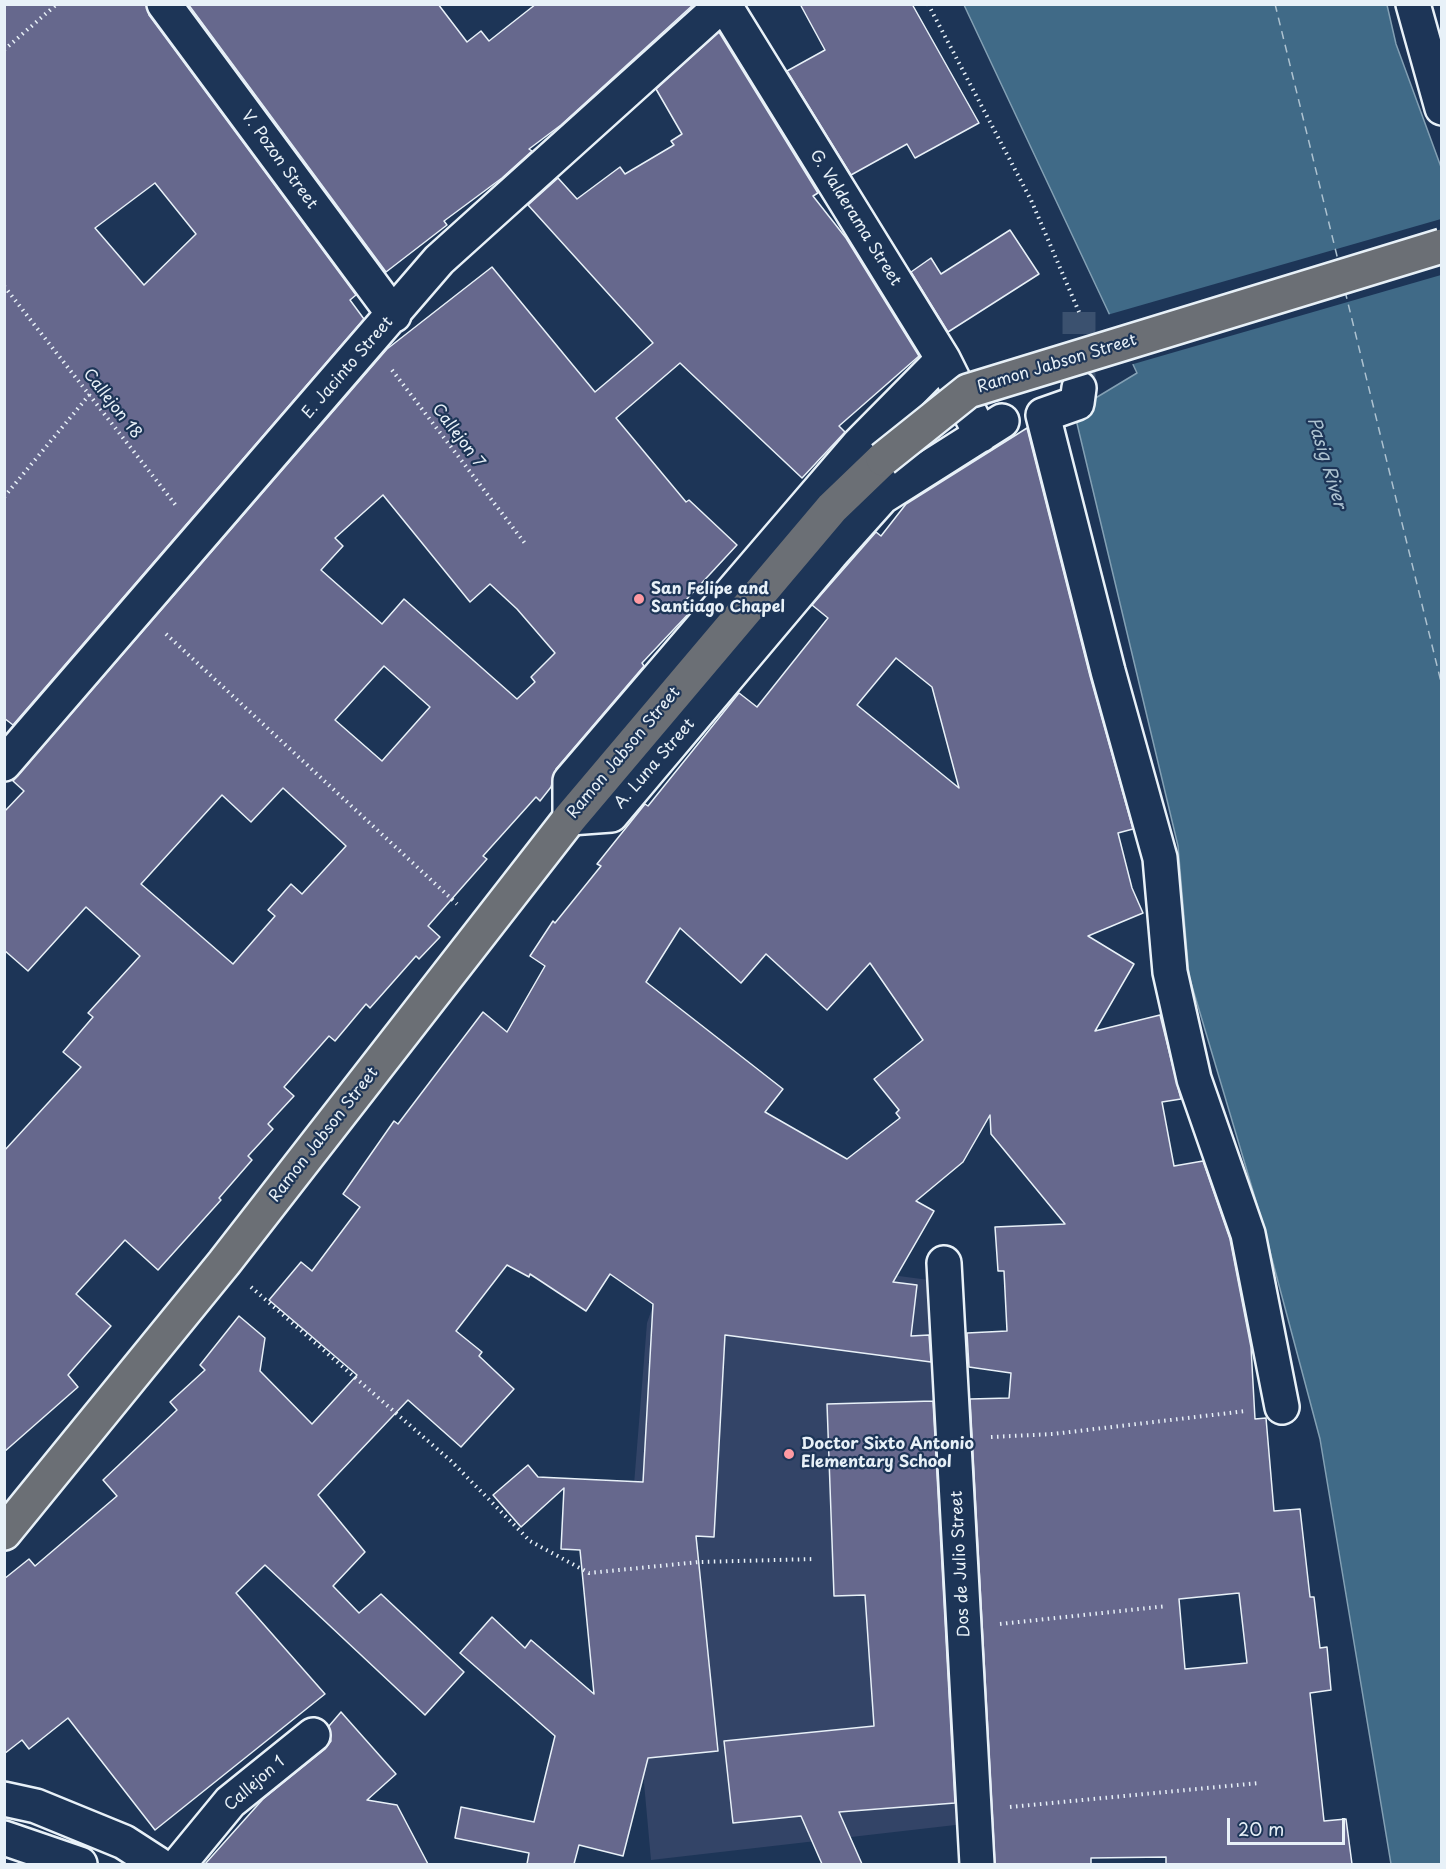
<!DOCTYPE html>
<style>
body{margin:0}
#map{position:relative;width:1446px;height:1869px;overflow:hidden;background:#1d3557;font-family:"Playpen Sans",sans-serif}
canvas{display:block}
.frame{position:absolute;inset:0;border:6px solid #e8f1f8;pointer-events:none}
.scale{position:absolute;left:1227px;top:1818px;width:118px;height:27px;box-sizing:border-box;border:3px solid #e8f1f8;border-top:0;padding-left:8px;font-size:18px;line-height:21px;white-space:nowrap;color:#e8f1f8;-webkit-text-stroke:4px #1d3557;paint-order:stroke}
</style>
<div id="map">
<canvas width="1446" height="1869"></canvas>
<div class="frame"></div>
<div class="scale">20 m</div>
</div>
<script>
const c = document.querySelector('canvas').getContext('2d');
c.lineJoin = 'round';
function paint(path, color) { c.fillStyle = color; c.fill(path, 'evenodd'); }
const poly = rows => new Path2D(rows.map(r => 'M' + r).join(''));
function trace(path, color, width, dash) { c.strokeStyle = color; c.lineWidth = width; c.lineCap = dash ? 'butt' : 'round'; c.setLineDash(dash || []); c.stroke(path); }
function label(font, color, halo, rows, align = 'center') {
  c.font = font + ' "Playpen Sans",sans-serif'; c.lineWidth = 4.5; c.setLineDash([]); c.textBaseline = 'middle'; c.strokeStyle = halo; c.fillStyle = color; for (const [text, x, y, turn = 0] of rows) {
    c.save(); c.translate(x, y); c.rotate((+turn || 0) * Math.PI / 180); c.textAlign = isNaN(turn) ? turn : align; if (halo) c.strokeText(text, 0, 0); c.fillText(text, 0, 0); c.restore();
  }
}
const built = poly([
 [674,1246,929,1280,964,1824,651,1860,626,1584,647,1323]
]);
const water = poly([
 [964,5,1387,5,1396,44,1441,167,1441,1864,1391,1864,1320,1439,1261,1218,1189,976,1178,846,1074,411,1137,373,964,5]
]);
const pier = poly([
 [1441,219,1441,275,1130,365,1107,315]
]);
const ferry = poly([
 [1275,4,1338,260],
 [1345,291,1442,686]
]);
const building = poly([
 [4,4,146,4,149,15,356,295,350,300,364,319,13,725,4,718,4,4],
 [155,183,196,234,144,285,95,228,155,183],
 [188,4,438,4,467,42,481,31,489,41,536,4,694,4,561,125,529,149,532,151,502,178,444,221,447,225,386,272,188,4],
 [800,4,912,4,979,123,915,158,907,144,851,175,787,71,825,50,800,4],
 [719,32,818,193,813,196,846,238,919,356,839,426,845,432,802,478,680,363,616,418,686,502,689,500,737,545,685,601,693,609,642,663,644,666,556,769,551,787,540,801,536,797,483,856,487,859,428,926,440,937,419,959,416,956,370,1008,366,1004,335,1041,329,1036,284,1087,294,1096,268,1124,273,1129,248,1156,252,1160,219,1198,221,1200,158,1270,125,1240,76,1294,111,1326,68,1375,78,1387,4,1452,4,1151,81,1067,63,1052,93,1017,88,1013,140,956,86,907,28,971,4,950,4,812,24,791,13,781,387,349,492,267,595,392,653,343,528,205,558,178,577,199,620,167,625,174,674,145,671,141,682,134,656,89,719,32],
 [383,495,470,602,490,584,517,609,555,653,531,677,535,682,517,699,404,599,382,624,321,570,343,546,335,538,383,495],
 [384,666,430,707,382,761,335,720,384,666],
 [283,788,346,846,302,894,291,884,268,910,275,916,233,964,141,884,222,795,251,822,283,788],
 [1010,230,1039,274,948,332,911,272,931,258,941,274,1010,230],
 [1027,428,1090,676,1133,829,1118,833,1132,888,1143,913,1088,936,1134,964,1095,1031,1160,1015,1181,1099,1162,1102,1174,1166,1203,1161,1230,1239,1251,1347,1255,1419,1266,1418,1274,1511,1300,1509,1310,1597,1314,1597,1320,1648,1327,1647,1331,1690,1310,1693,1324,1821,1346,1819,1352,1864,1166,1864,1166,1857,1091,1858,1091,1864,995,1864,970,1399,1009,1398,1011,1373,969,1367,967,1333,1007,1331,1004,1271,998,1271,995,1227,1065,1224,991,1134,990,1115,963,1162,916,1201,934,1211,893,1282,917,1285,911,1336,929,1335,931,1362,725,1335,714,1537,696,1536,718,1751,648,1758,623,1856,579,1845,574,1864,527,1864,529,1853,455,1838,461,1807,534,1822,555,1736,460,1653,492,1617,525,1648,531,1640,594,1694,580,1550,561,1549,564,1488,521,1527,493,1495,528,1465,538,1477,643,1482,653,1304,610,1274,586,1311,530,1274,529,1277,507,1265,456,1331,482,1352,479,1356,514,1389,461,1447,408,1400,318,1495,365,1552,333,1586,359,1613,381,1594,464,1672,425,1715,265,1565,236,1593,325,1694,155,1830,68,1718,29,1749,22,1740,4,1754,4,1579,29,1559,35,1566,117,1496,103,1480,177,1410,170,1402,205,1370,200,1365,239,1316,265,1338,260,1371,312,1424,357,1375,269,1300,301,1262,312,1271,360,1207,343,1194,394,1121,398,1124,483,1012,507,1032,545,966,530,956,553,921,555,923,601,866,597,864,645,804,648,806,739,693,757,707,828,618,812,605,876,532,881,536,906,504,1027,428],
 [896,658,932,687,959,788,857,705,896,658],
 [680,928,741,983,766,954,827,1010,870,963,923,1040,874,1079,899,1110,896,1113,900,1118,847,1159,765,1112,783,1089,646,982,680,928],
 [1239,1593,1247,1663,1185,1669,1179,1599,1239,1593],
 [933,1401,955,1803,839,1812,862,1864,822,1864,801,1816,733,1823,724,1741,874,1726,865,1595,834,1596,827,1404,933,1401],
 [341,1712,396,1774,367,1800,397,1805,428,1864,205,1864,263,1799,325,1749,331,1741,329,1726,341,1712]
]);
const minorTunnel = poly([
 [1079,383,1079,312]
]);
const path = poly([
 [928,4,1031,200,1079,312],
 [4,50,57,4],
 [4,286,178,508],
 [392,370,527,546],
 [4,497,90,394],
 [166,634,457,904],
 [251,1287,451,1461,530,1541,589,1573,699,1562,815,1559],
 [991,1437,1053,1434,1246,1411],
 [1000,1624,1167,1606],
 [1010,1807,1259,1783]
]);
const minor = poly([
 [164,4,394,315],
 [724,4,943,359,981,435],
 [1413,4,1442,108],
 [943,359,859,444,570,781,570,818,611,815,831,554,882,497,1002,421],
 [1079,388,1077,403,1043,415,1108,671,1160,858,1170,972,1194,1079,1248,1234,1282,1407],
 [4,764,439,260,723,4],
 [944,1263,977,1864],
 [4,1799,36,1806,124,1842,158,1864],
 [4,1838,80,1864],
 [179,1864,230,1802,313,1735]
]);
const major = poly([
 [4,1533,224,1263,570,818,832,508,883,459]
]);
const majorBridge = poly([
 [883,459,968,391,1442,246]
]);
const markers = [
 [639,599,6,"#ff9aa2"],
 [789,1454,6,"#ff9aa2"]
];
const streetNames = [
 ["V. Pozon Street",279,160,54],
 ["G. Valderama Street",855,218,58],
 ["Ramon Jabson Street",1057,364,-17],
 ["E. Jacinto Street",348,368,-49],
 ["Callejon 18",112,404,52],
 ["Callejon 7",458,436,53],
 ["Ramon Jabson Street",624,753,-50],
 ["A. Luna Street",655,764,-49],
 ["Ramon Jabson Street",324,1135,-52],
 ["Dos de Julio Street",961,1564,-93],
 ["Callejon 1",255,1784,-41]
];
const poiNames = [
 ["San Felipe and",651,590],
 ["Santiago Chapel",651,608],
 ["Doctor Sixto Antonio",801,1445],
 ["Elementary School",801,1463]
];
const waterNames = [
 ["Pasig River",1326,463,73]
];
paint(built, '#334467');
paint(water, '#406a87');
trace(water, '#83a0b4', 1.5);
paint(pier, '#1d3557');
trace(ferry, '#adc2d0', 1.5, [8, 6]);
paint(building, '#66688d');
trace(building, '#e8f1f8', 1.5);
trace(minorTunnel, '#3b516f', 33, [33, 16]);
trace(minor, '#e8f1f8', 38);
trace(major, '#e8f1f8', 38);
trace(path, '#e8f1f8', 4, [1.5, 4.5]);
trace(minor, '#1d3557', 33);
trace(major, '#6b6f75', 33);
trace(majorBridge, '#e8f1f8', 38, []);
trace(majorBridge, '#6b6f75', 33);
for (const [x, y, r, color] of markers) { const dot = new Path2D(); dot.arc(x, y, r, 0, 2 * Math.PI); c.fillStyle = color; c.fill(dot); trace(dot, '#1d3557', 2); }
label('16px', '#e8f1f8', '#1d3557', streetNames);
label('bold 16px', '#e8f1f8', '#1d3557', poiNames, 'left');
label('italic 18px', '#adc2d0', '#1d3557', waterNames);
</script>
